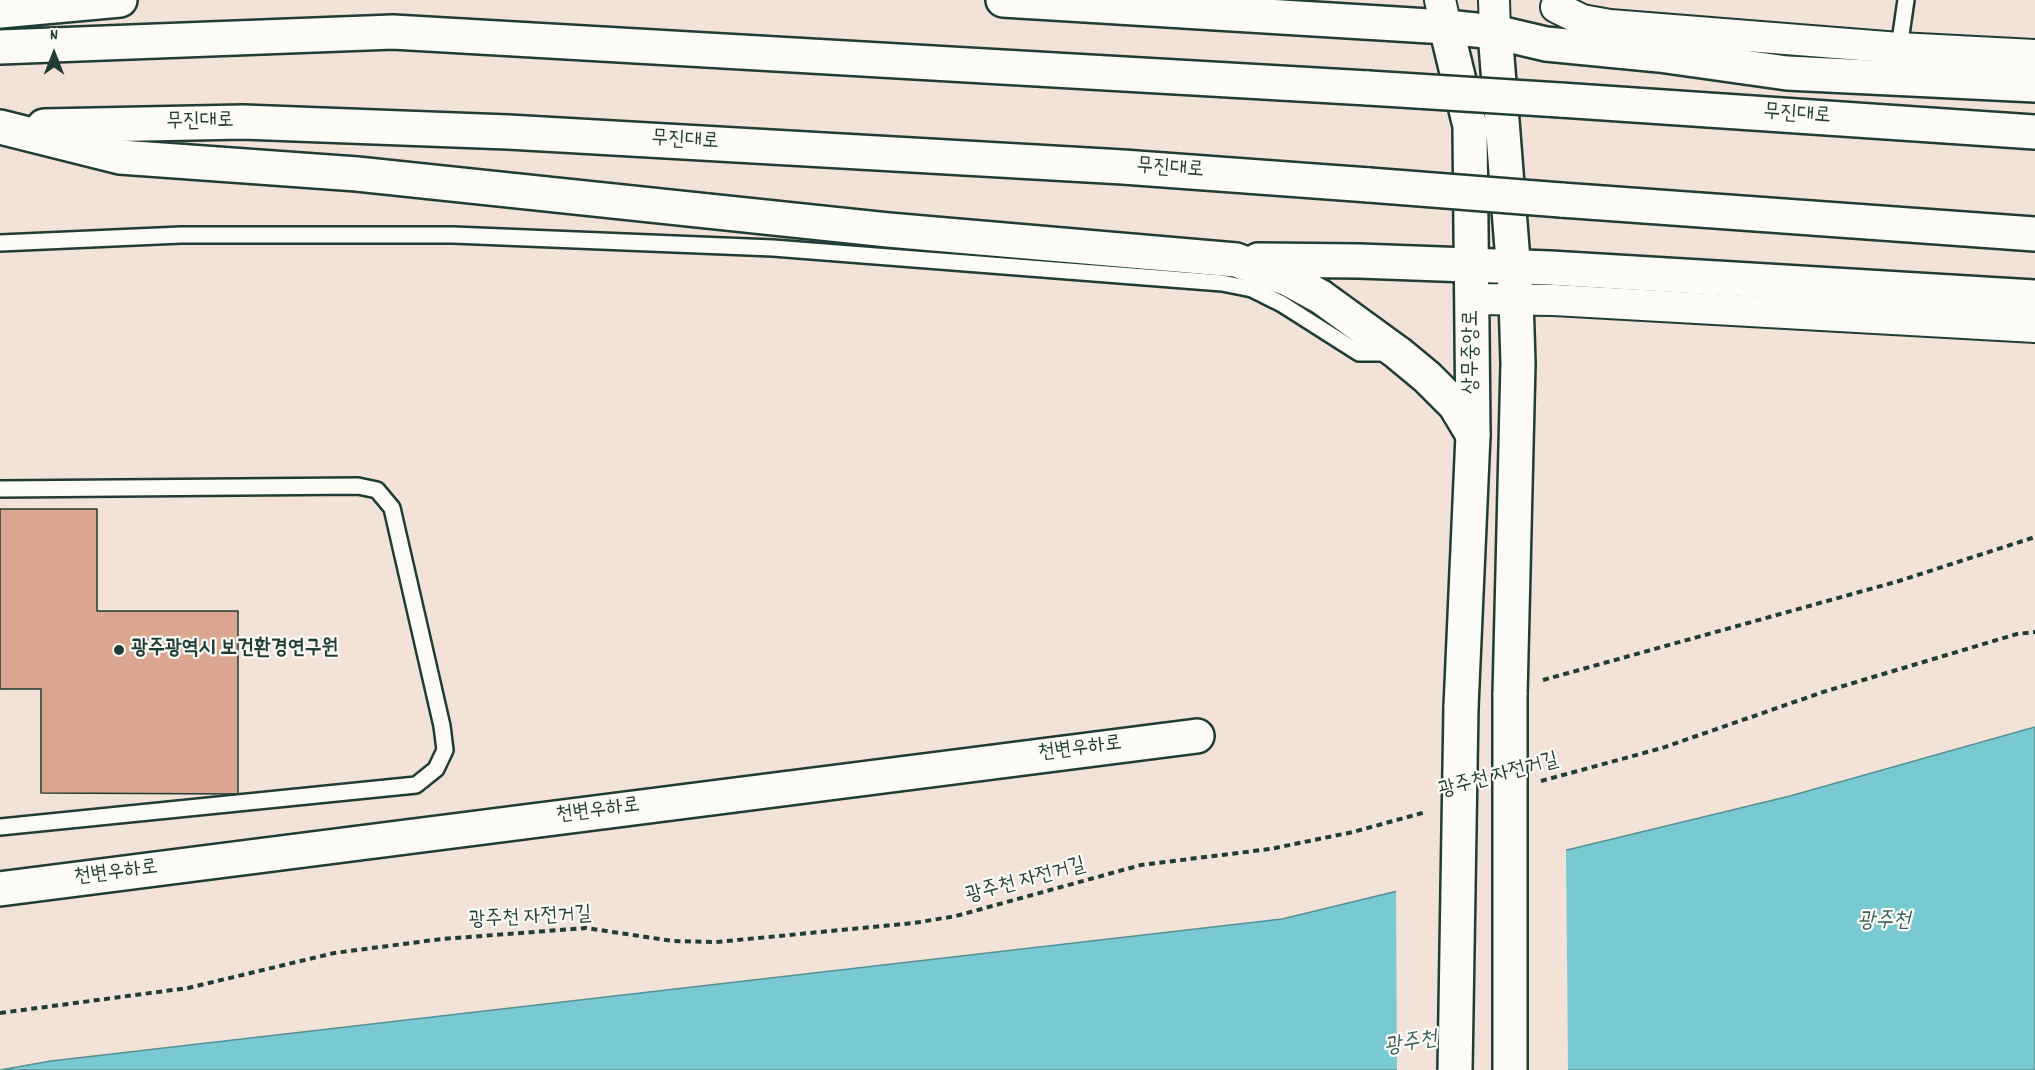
<!DOCTYPE html>
<meta charset="utf-8">
<style>
body{margin:0}
#map{position:relative;width:2035px;height:1070px;overflow:hidden;background:#f3e2d8;font-family:Dekko,sans-serif}
canvas{display:block}
.north{position:absolute;left:24px;top:24px;width:60px;height:60px;-webkit-text-stroke:4px #fdfcf7;paint-order:stroke;rotate:0deg;font-size:16px;font-weight:700;line-height:24px;text-align:center;color:#1f3d34}
.north::after{content:'';display:block;margin:auto;width:21px;height:27px;background:#1f3d34;clip-path:polygon(50% 0,100% 100%,50% 72%,0 100%)}
</style>
<div id="map">
<canvas width="2035" height="1070"></canvas>
<div class="north">N</div>
</div>
<script>
const c = document.querySelector('canvas').getContext('2d');
c.lineJoin = 'round';
function paint(path, color) { c.fillStyle = color; c.fill(path, 'evenodd'); }
const poly = rows => new Path2D(rows.map(r => 'M' + r).join(''));
function trace(path, color, width, dash) { c.strokeStyle = color; c.lineWidth = width; c.lineCap = dash ? 'butt' : 'round'; c.setLineDash(dash || []); c.stroke(path); }
function label(font, color, halo, rows, align = 'center') {
  c.font = font + ' Dekko,"Poor Story",sans-serif'; c.lineWidth = 4.5; c.setLineDash([]); c.textBaseline = 'middle'; c.strokeStyle = halo; c.fillStyle = color; for (const [text, x, y, turn = 0] of rows) {
    c.save(); c.translate(x, y); c.rotate((+turn || 0) * Math.PI / 180); c.textAlign = isNaN(turn) ? turn : align; if (halo) c.strokeText(text, 0, 0); c.fillText(text, 0, 0); c.restore();
  }
}
const water = poly([
 [2035,727,2035,1070,0,1070,51,1061,1282,919,1790,796,2035,727]
]);
const pier = poly([
 [1566,847,1568,1070,1397,1070,1396,888]
]);
const building = poly([
 [0,509,97,509,97,611,238,611,238,794,41,793,41,689,0,689,0,509]
]);
const path = poly([
 [1543,680,1899,581,2035,537],
 [1541,781,1662,748,1823,692,2017,634,2035,632],
 [0,1013,188,988,334,953,442,939,586,928,673,941,716,942,914,923,956,916,1141,865,1270,849,1353,832,1426,812]
]);
const service = poly([
 [1899,48,1906,0],
 [0,243,181,235,453,235,773,248,1222,283,1252,289,1282,304,1359,353,1390,353],
 [0,489,358,486,377,490,392,508,442,726,445,750,436,769,416,785,0,827]
]);
const minor = poly([
 [1440,0,1446,27],
 [1494,0,1495,32],
 [1556,7,1582,20,1610,25,1899,48,2035,55],
 [1473,299,1554,300,2035,327]
]);
const tertiary = poly([
 [1446,27,1470,126,1473,435,1461,707],
 [1495,32,1516,299,1518,363,1510,695],
 [0,889,1197,736]
]);
const trunk = poly([
 [1003,0,1446,27,1495,32,1546,44,1659,55,1787,73,2035,85],
 [0,11,120,0],
 [0,47,393,32,1368,88],
 [1560,100,2035,132],
 [44,126,243,122,508,132,1123,167,1369,185],
 [0,127,120,157,357,174,888,230,1236,260,1288,279,1321,297,1398,353,1427,377,1455,405,1473,435],
 [1561,200,2035,234],
 [1258,260,1359,261,1550,268,2035,297]
]);
const tertiaryBridge = poly([
 [1510,695,1510,1070],
 [1455,1070,1461,707]
]);
const trunkBridge = poly([
 [1368,88,1560,100],
 [1369,185,1561,200]
]);
const markers = [
 [119,650,6,"#1f3d34"]
];
const streetNames = [
 ["무진대로",1797,116,4],
 ["무진대로",200,123,-1],
 ["무진대로",685,142,3],
 ["무진대로",1170,170,4],
 ["상무중앙로",1473,352,-90],
 ["천변우하로",1080,750,-7],
 ["광주천 자전거길",1499,777,-15],
 ["천변우하로",598,812,-7],
 ["천변우하로",116,874,-7],
 ["광주천 자전거길",1026,882,-15],
 ["광주천 자전거길",530,919,-3]
];
const poiNames = [
 ["광주광역시 보건환경연구원",131,650]
];
const waterNames = [
 ["광주천",1884,923],
 ["광주천",1411,1045,-10]
];
paint(water, '#79c9d2');
trace(water, '#559193', 1.5);
paint(pier, '#f3e2d8');
paint(building, '#dba690');
trace(building, '#1f3d34', 1.5);
trace(service, '#1f3d34', 20);
trace(minor, '#1f3d34', 34);
trace(tertiary, '#1f3d34', 38);
trace(trunk, '#1f3d34', 38);
trace(path, '#1f3d34', 4, [6, 4.5]);
trace(service, '#fdfcf7', 15);
trace(minor, '#fdfcf7', 30);
trace(tertiary, '#fdfcf7', 33);
trace(trunk, '#fdfcf7', 33);
trace(tertiaryBridge, '#1f3d34', 38, []);
trace(trunkBridge, '#1f3d34', 38, []);
trace(tertiaryBridge, '#fdfcf7', 33);
trace(trunkBridge, '#fdfcf7', 33);
for (const [x, y, r, color] of markers) { const dot = new Path2D(); dot.arc(x, y, r, 0, 2 * Math.PI); c.fillStyle = color; c.fill(dot); trace(dot, '#fdfcf7', 2); }
label('21px', '#1f3d34', '#fdfcf7', streetNames);
label('bold 21px', '#1f3d34', '#fdfcf7', poiNames, 'left');
label('italic 22px', '#36605c', '#fdfcf7', waterNames);
</script>
